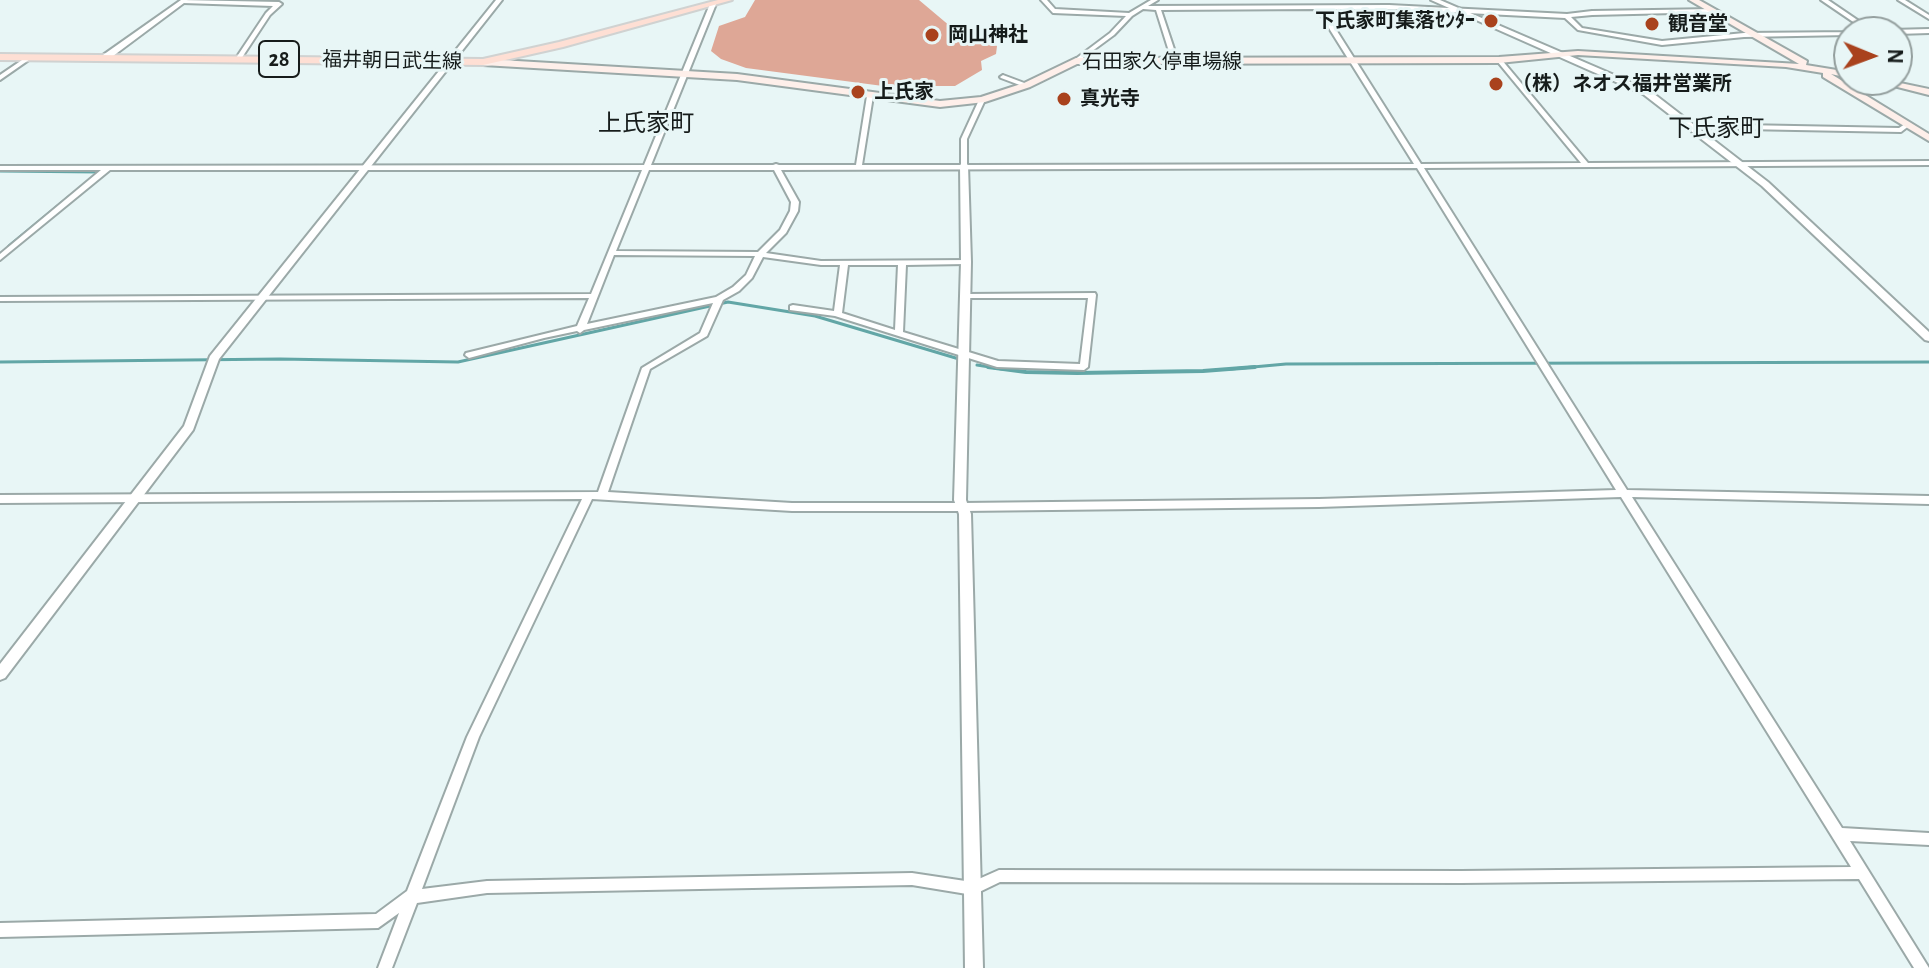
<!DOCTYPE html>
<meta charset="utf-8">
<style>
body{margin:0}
#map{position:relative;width:1929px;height:968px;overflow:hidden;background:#e8f6f6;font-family:"Alegreya Sans",sans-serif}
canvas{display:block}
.north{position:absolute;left:1833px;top:16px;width:80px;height:80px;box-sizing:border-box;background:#e8f6f6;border:2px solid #949f9e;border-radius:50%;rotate:91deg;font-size:22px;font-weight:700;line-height:32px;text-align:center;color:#161c1b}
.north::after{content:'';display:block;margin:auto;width:28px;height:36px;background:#a9421d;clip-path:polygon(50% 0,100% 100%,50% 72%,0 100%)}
</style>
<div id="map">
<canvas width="1929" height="968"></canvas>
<div class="north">N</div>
</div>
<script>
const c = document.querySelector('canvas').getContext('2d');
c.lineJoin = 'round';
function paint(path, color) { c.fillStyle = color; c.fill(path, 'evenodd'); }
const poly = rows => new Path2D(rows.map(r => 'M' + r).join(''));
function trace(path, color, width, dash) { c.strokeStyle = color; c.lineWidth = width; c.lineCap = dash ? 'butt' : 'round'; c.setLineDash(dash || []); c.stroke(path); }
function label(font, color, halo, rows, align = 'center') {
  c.font = font + ' "Alegreya Sans","Noto Sans JP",sans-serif'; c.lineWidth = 6; c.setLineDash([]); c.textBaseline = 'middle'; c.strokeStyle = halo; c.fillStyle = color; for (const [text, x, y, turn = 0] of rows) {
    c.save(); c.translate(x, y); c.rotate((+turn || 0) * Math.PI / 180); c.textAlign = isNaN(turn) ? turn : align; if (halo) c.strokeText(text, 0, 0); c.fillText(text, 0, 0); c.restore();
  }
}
const forest = poly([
 [755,0,919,0,957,32,997,46,996,54,981,61,982,70,955,86,883,86,746,68,721,59,711,51,719,26,745,17]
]);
const streamFar1 = poly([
 [0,171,99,172],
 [9,246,71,195],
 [0,362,280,359,458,362,728,302,815,316,959,359],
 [977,365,1002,369],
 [1231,369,1286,364,1929,362]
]);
const stream = poly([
 [988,367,1026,372,1077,373,1203,371,1255,367]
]);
const minor = poly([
 [181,0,279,2,282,4,270,15,241,59,239,60,236,58,266,13,273,6,183,3,181,0],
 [1041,0,1047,0,1055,9,1129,13,1151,0,1158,0,1148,6,1389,5,1567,14,1592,11,1714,9,1717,11,1716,12,1592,15,1571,17,1582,28,1662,41,1744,33,1851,32,1849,32,1849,35,1744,37,1662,45,1578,30,1565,18,1389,9,1323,9,1421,164,1581,163,1497,61,1497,59,1499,58,1501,59,1588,163,1929,161,1929,165,1424,168,1627,490,1929,496,1929,504,1632,497,1842,828,1929,833,1929,845,1850,841,1929,968,1914,968,1859,879,1461,883,1000,882,973,895,912,885,487,893,417,903,392,968,378,968,399,913,378,928,0,937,0,923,376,914,407,891,467,737,582,499,0,503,0,495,598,492,642,368,700,333,713,303,584,330,580,333,577,331,544,338,469,358,465,355,466,353,577,326,589,298,0,301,0,297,591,294,642,170,110,170,0,260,0,254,101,170,0,170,0,166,644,165,710,4,713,2,716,4,651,165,773,165,776,164,779,165,856,165,867,96,870,94,873,96,862,165,961,165,961,139,979,100,982,98,985,100,967,139,967,165,1414,164,1317,9,1161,10,1178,61,1175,63,1172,61,1156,10,1143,9,1132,16,1114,35,1076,63,1073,61,1074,60,1110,33,1126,16,1053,13,1041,0],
 [1417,168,1616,490,1319,499,963,503,792,503,608,492,650,369,707,336,723,300,739,291,752,278,763,257,821,265,840,265,834,311,793,305,790,306,790,310,835,316,997,367,1084,370,1088,367,1096,295,1095,293,967,294,967,298,1088,298,1080,364,998,361,903,332,906,265,966,264,969,264,969,260,821,261,766,253,786,233,798,211,799,202,781,170,1417,168],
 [649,170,774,170,791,202,790,211,780,230,758,252,616,251,649,170],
 [614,255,755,256,746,275,733,287,716,297,587,324,614,255],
 [848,265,898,265,895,330,842,313,848,265],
 [1621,497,1851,867,1461,871,999,870,972,882,912,873,487,881,422,889,479,737,592,499,792,511,963,511,1319,507,1621,497],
 [1821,0,1828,0,1875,32,1868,32,1821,0],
 [1898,0,1905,0,1929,15,1929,19,1898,0],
 [1929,29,1929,33,1897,34,1897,32,1888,32,1891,30,1929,29],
 [28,56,33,57,0,80,0,75,28,56],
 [1003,75,1027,84,1028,85,1025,87,1001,78,1000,77,1003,75],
 [1908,122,1911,124,1910,125,1901,132,1690,128,1687,126,1690,124,1899,128,1908,122]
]);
const tertiary = poly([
 [181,0,188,0,109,59,103,59,103,55,181,0],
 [496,0,502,0,219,359,193,430,5,678,0,680,0,664,184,426,210,356,496,0],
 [1431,0,1440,0,1649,90,1768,182,1929,332,1929,341,1925,340,1762,186,1643,94,1431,0],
 [964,162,968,165,971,262,966,500,971,514,983,968,965,968,959,514,954,500,961,262,960,165,964,162]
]);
const secondary = poly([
 [1689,0,1699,0,1807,61,1806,65,1849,72,1849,78,1831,74,1929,134,1929,141,1823,77,1823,73,1786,67,1578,55,1499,63,1077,64,1030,87,985,102,940,107,737,80,483,65,479,62,483,59,737,74,940,101,981,97,1024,83,1076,58,1499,57,1578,51,1799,64,1689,0],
 [1870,80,1886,80,1929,89,1929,95,1870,80]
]);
const primary = poly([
 [718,0,732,0,563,47,483,65,0,60,0,54,483,59,559,42,718,0]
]);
const markers = [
 [1491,21,8,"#a9421d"],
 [1652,24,8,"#a9421d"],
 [932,35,8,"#a9421d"],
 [1496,84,8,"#a9421d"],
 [858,92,8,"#a9421d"],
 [1064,99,8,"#a9421d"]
];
const farPoinames = [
 ["下氏家町集落ｾﾝﾀｰ",1475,21,"right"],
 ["観音堂",1668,24],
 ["岡山神社",948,35],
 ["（株）ネオス福井営業所",1512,84],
 ["上氏家",874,92],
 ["真光寺",1080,99]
];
const farStreetnames = [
 ["福井朝日武生線",392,61,1],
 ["石田家久停車場線",1162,62]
];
const shields = [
 [279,59,40]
];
const shieldNames = [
 ["28",279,59]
];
const farQuarternames = [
 ["上氏家町",646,124],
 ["下氏家町",1716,129]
];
paint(forest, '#dea796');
trace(streamFar1, '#62a6a6', 3);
trace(stream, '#62a6a6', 4);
trace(minor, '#9ba9a8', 4);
trace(tertiary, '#9ba9a8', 4);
trace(secondary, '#9ba9a8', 4);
trace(primary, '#d0d2d1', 4);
paint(minor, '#fff');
paint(tertiary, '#fff');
paint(secondary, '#feefea');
paint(primary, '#fedfd4');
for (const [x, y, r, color] of markers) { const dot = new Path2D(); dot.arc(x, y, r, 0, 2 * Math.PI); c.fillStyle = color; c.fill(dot); trace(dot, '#e8f6f6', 3); }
label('bold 20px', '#161c1b', '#e8f6f6', farPoinames, 'left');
label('20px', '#161c1b', '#e8f6f6', farStreetnames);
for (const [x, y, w] of shields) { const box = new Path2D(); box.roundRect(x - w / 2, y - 18, w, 36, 6); c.fillStyle = '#e8f6f6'; c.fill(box); trace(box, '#161c1b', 2); }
label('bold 22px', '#161c1b', null, shieldNames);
label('24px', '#161c1b', '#e8f6f6', farQuarternames);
</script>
